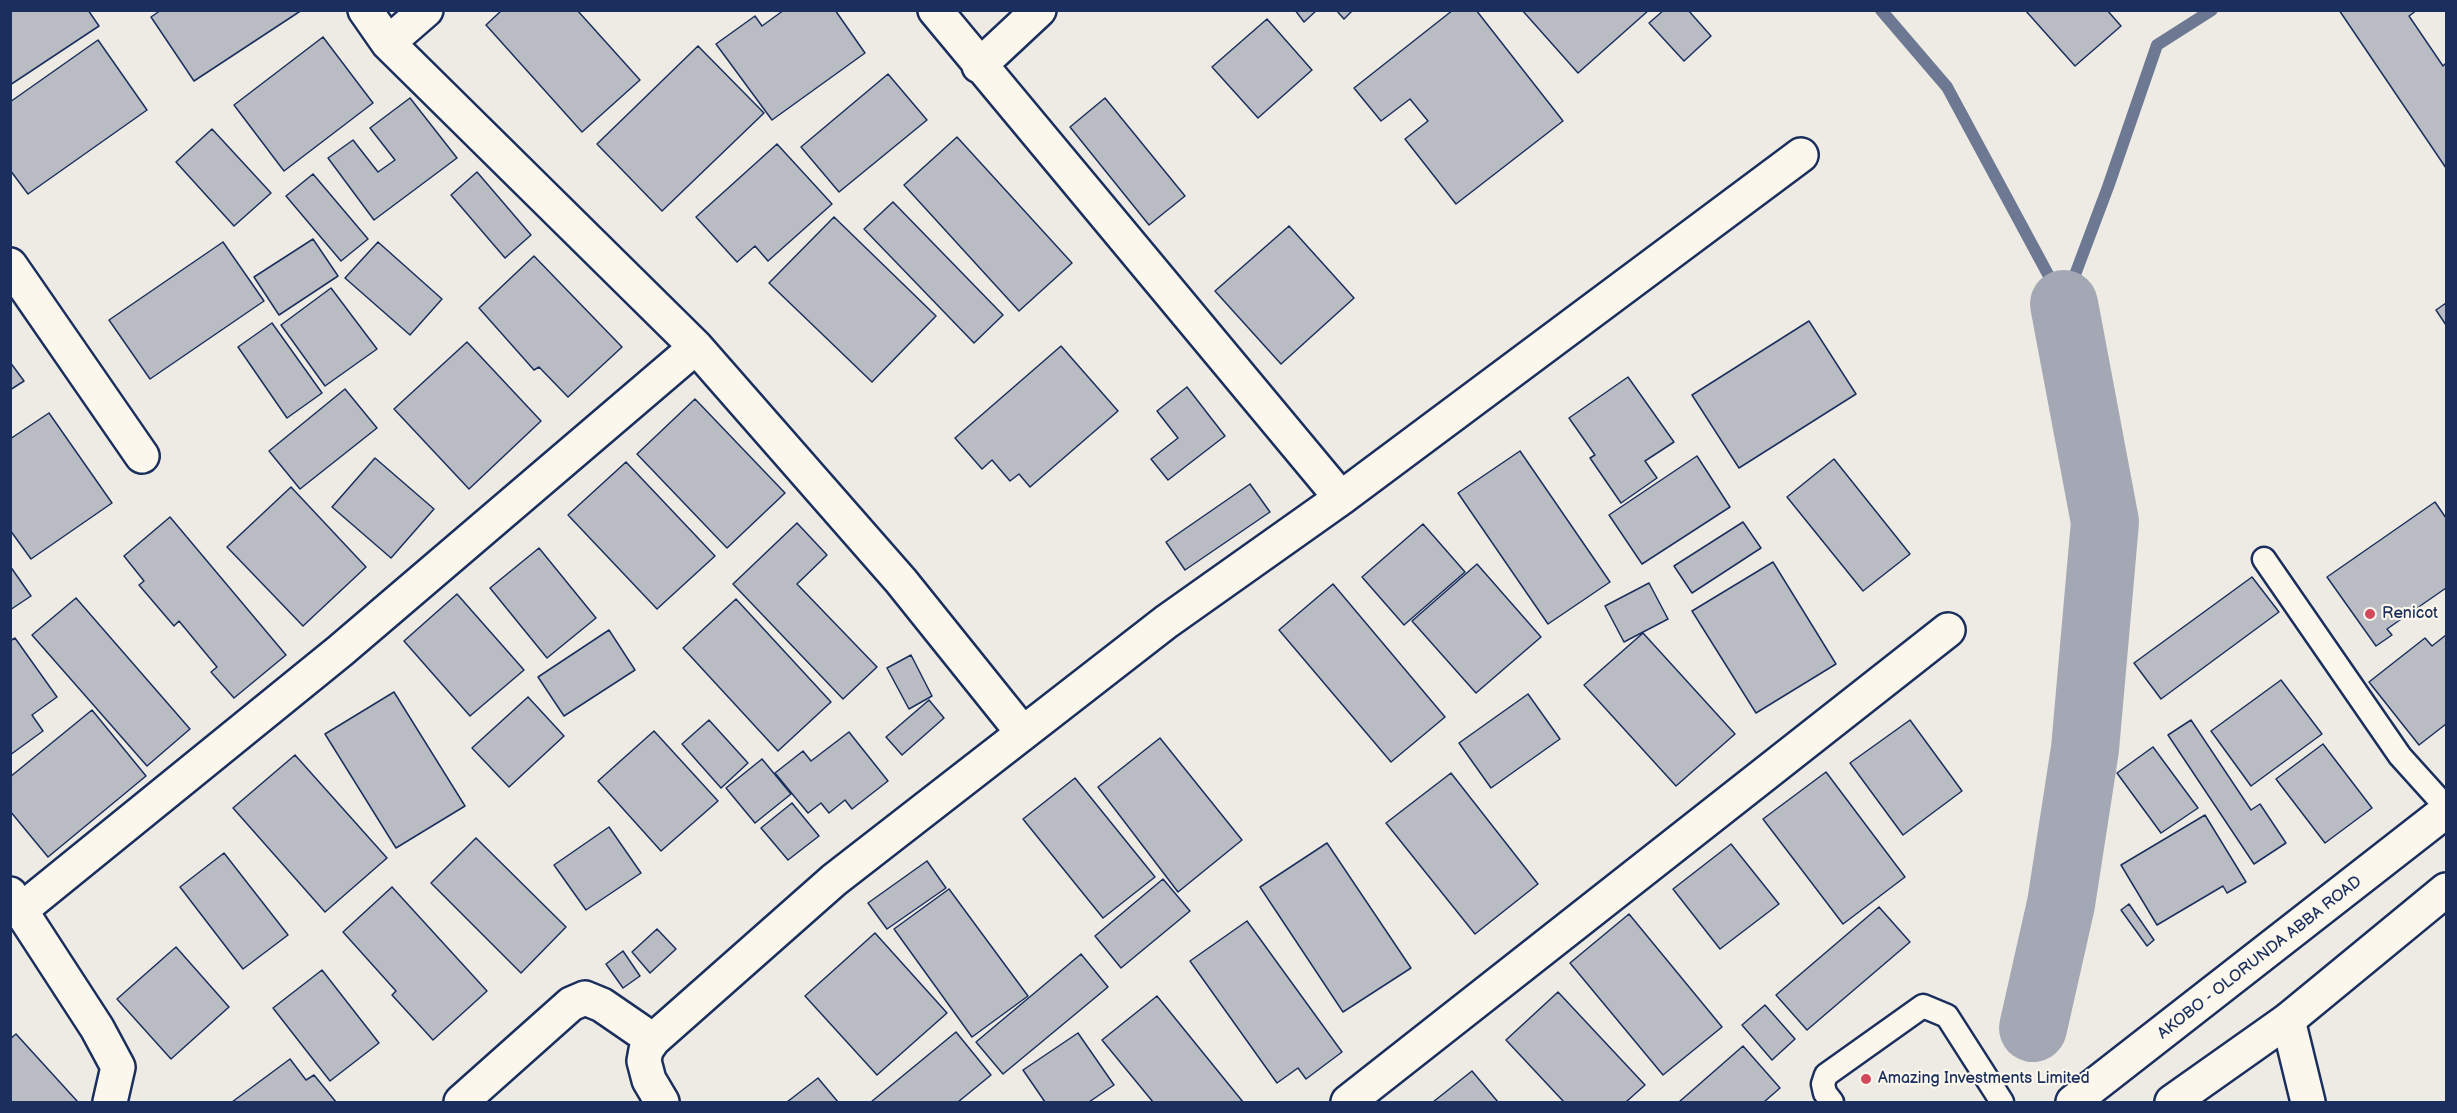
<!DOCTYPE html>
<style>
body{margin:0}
#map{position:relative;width:2457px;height:1113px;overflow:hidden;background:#eeebe4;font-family:"Balsamiq Sans",sans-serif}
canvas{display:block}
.frame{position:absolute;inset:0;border:12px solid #1b2f5e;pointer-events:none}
</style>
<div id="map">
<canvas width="2457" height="1113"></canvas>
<div class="frame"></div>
</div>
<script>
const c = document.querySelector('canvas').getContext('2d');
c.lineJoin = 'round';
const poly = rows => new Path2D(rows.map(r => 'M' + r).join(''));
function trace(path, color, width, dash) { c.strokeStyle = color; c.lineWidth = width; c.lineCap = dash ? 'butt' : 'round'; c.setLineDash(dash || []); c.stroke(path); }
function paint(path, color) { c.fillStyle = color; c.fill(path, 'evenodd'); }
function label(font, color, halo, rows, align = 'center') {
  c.font = font + ' "Balsamiq Sans",sans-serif'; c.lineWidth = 4.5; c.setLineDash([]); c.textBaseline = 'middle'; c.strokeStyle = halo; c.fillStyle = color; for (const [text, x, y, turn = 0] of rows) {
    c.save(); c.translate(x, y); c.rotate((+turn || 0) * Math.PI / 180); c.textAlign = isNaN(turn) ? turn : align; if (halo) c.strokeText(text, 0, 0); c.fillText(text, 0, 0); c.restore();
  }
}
const stream = poly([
 [1881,10,1947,87,2064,304],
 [2064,304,2108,187,2157,45,2212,10]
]);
const river = poly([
 [2033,1028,2061,904,2085,749,2105,522,2064,304]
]);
const building = poly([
 [10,10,88,10,99,26,10,85,10,10],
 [161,10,302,10,194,81,151,17,161,10],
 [502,10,577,10,640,80,582,132,486,25,502,10],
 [784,10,835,10,865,53,772,120,716,44,755,16,762,26,784,10],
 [1295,10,1317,10,1304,22,1295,10],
 [1336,10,1353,10,1344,19,1336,10],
 [1453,10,1476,10,1563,121,1456,204,1405,139,1428,121,1410,99,1381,121,1354,88,1453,10],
 [1522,10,1649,10,1578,73,1522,10],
 [1664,10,1688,10,1711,36,1684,61,1649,23,1664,10],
 [2025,10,2107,10,2121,26,2075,66,2025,10],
 [2339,10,2417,10,2409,16,2443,66,2446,63,2446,168,2339,10],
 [1267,19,1312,70,1258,118,1212,67,1267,19],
 [323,37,373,103,284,171,234,105,323,37],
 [98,40,147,110,28,194,10,170,10,102,98,40],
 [698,46,764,113,662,211,597,144,698,46],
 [888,74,927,120,839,192,801,147,888,74],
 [410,98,457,158,374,220,328,158,353,140,378,172,395,160,370,128,410,98],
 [1105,98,1185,196,1149,225,1070,127,1105,98],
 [212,129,271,193,234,226,176,162,212,129],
 [957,137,1072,263,1019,311,904,185,957,137],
 [777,144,832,204,768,261,755,246,737,262,696,217,777,144],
 [477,172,531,235,505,258,451,195,477,172],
 [313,174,368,239,341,261,286,196,313,174],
 [893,202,1003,315,974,343,864,229,893,202],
 [834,217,936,316,872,382,769,283,834,217],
 [1289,226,1354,298,1281,364,1215,291,1289,226],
 [313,239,338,276,279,315,254,277,313,239],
 [223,242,264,301,150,379,109,320,223,242],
 [378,242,442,299,410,335,345,278,378,242],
 [534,256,622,347,568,397,539,367,534,370,479,308,534,256],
 [331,288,377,349,325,386,281,325,331,288],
 [2446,303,2446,325,2436,310,2446,303],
 [1809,321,1856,394,1739,468,1692,395,1809,321],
 [272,323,322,393,287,418,238,347,272,323],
 [467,342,541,421,469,489,394,409,467,342],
 [1061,346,1118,411,1030,487,1019,474,1010,481,992,460,982,469,955,438,1061,346],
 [10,362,24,381,10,390,10,362],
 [1628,377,1674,442,1645,461,1657,478,1621,503,1590,458,1595,455,1569,418,1628,377],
 [1187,387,1225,436,1168,480,1151,459,1178,438,1157,411,1187,387],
 [345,389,377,428,300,489,269,451,345,389],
 [695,399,785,493,727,548,637,454,695,399],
 [49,413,112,503,31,559,10,530,10,439,49,413],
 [1520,451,1610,582,1548,624,1458,493,1520,451],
 [1697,456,1730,507,1642,564,1609,515,1697,456],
 [375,458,434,509,391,558,332,507,375,458],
 [1834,459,1910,554,1863,591,1787,497,1834,459],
 [626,462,715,556,657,609,568,515,626,462],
 [1250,484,1270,512,1185,570,1166,542,1250,484],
 [291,487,366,567,303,626,227,547,291,487],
 [2435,502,2446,518,2446,588,2387,629,2392,635,2376,646,2327,577,2435,502],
 [170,517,286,655,234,698,211,672,217,667,179,621,174,626,139,585,144,581,124,556,170,517],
 [1743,522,1761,548,1692,593,1674,566,1743,522],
 [797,523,827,555,797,584,877,667,843,699,733,584,797,523],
 [1423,524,1465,572,1404,625,1362,577,1423,524],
 [539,548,596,618,547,658,490,588,539,548],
 [1773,562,1836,664,1756,713,1692,611,1773,562],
 [1477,564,1541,637,1476,693,1412,621,1477,564],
 [10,566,31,596,10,610,10,566],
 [2252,577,2279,612,2161,699,2134,663,2252,577],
 [1649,583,1668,619,1624,642,1605,606,1649,583],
 [1333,584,1445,717,1391,762,1279,630,1333,584],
 [457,594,524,670,470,716,404,641,457,594],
 [76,598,190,729,147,766,32,635,76,598],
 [736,599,831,702,778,751,683,648,736,599],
 [609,630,635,670,564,716,538,677,609,630],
 [1643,633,1735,734,1676,786,1584,685,1643,633],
 [2446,635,2446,724,2419,745,2369,682,2425,638,2432,646,2446,635],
 [15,638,57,697,32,715,43,731,10,755,10,641,15,638],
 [911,655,932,696,909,709,887,668,911,655],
 [2281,680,2322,734,2251,786,2211,731,2281,680],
 [394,692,465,806,396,848,325,734,394,692],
 [1528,694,1560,739,1491,788,1459,743,1528,694],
 [528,697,564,736,509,787,472,748,528,697],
 [929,700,944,718,902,755,886,737,929,700],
 [92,710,146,776,48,857,10,811,10,777,92,710],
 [709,720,748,763,721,788,682,744,709,720],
 [1910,720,1962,791,1903,835,1850,763,1910,720],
 [2191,720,2251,810,2260,804,2286,843,2254,864,2168,735,2191,720],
 [654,731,718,801,661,851,598,781,654,731],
 [849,732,888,781,852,809,845,800,829,813,821,803,808,813,775,773,803,751,811,761,849,732],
 [1160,738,1242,840,1178,892,1098,787,1160,738],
 [2323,744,2372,808,2325,843,2276,779,2323,744],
 [2153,747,2198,808,2161,833,2117,773,2153,747],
 [295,755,387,858,325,912,233,808,295,755],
 [762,759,791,794,755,823,726,788,762,759],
 [1826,772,1905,877,1843,924,1763,819,1826,772],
 [1451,773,1538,884,1475,934,1386,823,1451,773],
 [1075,778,1155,877,1103,918,1023,819,1075,778],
 [792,803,819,836,788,860,761,828,792,803],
 [2205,815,2246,882,2227,893,2223,886,2157,925,2121,865,2205,815],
 [609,827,641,873,586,910,554,865,609,827],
 [476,838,566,927,521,973,431,883,476,838],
 [1327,843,1411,968,1343,1012,1260,887,1327,843],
 [1731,844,1779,904,1720,949,1673,889,1731,844],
 [224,853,288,935,243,969,180,887,224,853],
 [927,861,946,888,887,929,868,903,927,861],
 [1163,879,1190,911,1121,968,1095,936,1163,879],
 [392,887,487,991,433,1040,392,995,396,991,343,932,392,887],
 [949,889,1028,996,972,1037,894,929,949,889],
 [2129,904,2154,940,2147,946,2121,910,2129,904],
 [1879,907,1910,942,1807,1030,1776,995,1879,907],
 [1629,914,1722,1027,1663,1075,1570,963,1629,914],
 [1247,921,1342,1052,1306,1079,1298,1068,1277,1083,1190,961,1247,921],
 [657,929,676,949,650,973,632,952,657,929],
 [875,933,947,1013,877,1075,805,996,875,933],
 [176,947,229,1007,171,1059,117,999,176,947],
 [623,951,640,976,623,988,606,964,623,951],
 [1081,954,1108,987,1003,1074,976,1042,1081,954],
 [322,970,379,1043,330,1081,273,1008,322,970],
 [1558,992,1645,1085,1626,1102,1564,1102,1506,1040,1558,992],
 [1157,996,1243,1102,1153,1102,1102,1040,1157,996],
 [1765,1005,1795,1039,1772,1060,1742,1025,1765,1005],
 [956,1032,991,1075,958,1102,871,1102,956,1032],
 [1078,1033,1114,1085,1089,1102,1045,1102,1023,1070,1078,1033],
 [16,1034,77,1101,76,1102,10,1102,10,1039,16,1034],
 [1743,1046,1780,1088,1764,1102,1679,1102,1743,1046],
 [290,1059,306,1080,314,1075,336,1102,232,1102,290,1059],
 [1472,1071,1498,1102,1433,1102,1472,1071],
 [818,1078,838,1102,787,1102,818,1078]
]);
const lane = poly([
 [2264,559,2400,756,2446,807],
 [1832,1102,1825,1093,1823,1084,1826,1075,1923,1006,1947,1016,2002,1102]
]);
const street = poly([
 [365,10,388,43,696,347,901,581,1023,733],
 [935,10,1341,498],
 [388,43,426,10],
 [979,66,1039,10],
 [10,265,142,456],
 [10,894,97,1028,118,1067,110,1102],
 [21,910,340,651,696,347],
 [2288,1020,2308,1102],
 [461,1102,571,1004,585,998,602,1005,653,1040],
 [662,1102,649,1080,644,1061,646,1050,653,1040,834,880,1166,622,1341,498,1801,155],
 [1348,1102,1948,630]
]);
const secondary = poly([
 [2073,1102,2446,811],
 [2172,1102,2288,1020,2446,890]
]);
const markers = [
 [2370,614,6,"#d1495b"],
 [1866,1079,6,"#d1495b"]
];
const poiNames = [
 ["Renicot",2382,614],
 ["Amazing Investments Limited",1878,1079]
];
const streetNames = [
 ["AKOBO - OLORUNDA ABBA ROAD",2260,958,-38]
];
trace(stream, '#6d7892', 12);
trace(river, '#a3a8b4', 68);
paint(building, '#b9bcc3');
trace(building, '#1b2f5e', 1.5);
trace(lane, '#1b2f5e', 27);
trace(street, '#1b2f5e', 38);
trace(secondary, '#1b2f5e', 38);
trace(lane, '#fbf7ec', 22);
trace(street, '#fbf7ec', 33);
trace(secondary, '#fbf7ec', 33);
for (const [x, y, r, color] of markers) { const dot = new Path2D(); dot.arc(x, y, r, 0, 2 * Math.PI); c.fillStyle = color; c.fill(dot); trace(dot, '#fbf7ec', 2); }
label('16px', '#1b2f5e', '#fbf7ec', poiNames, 'left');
label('16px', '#1b2f5e', '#fbf7ec', streetNames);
</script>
